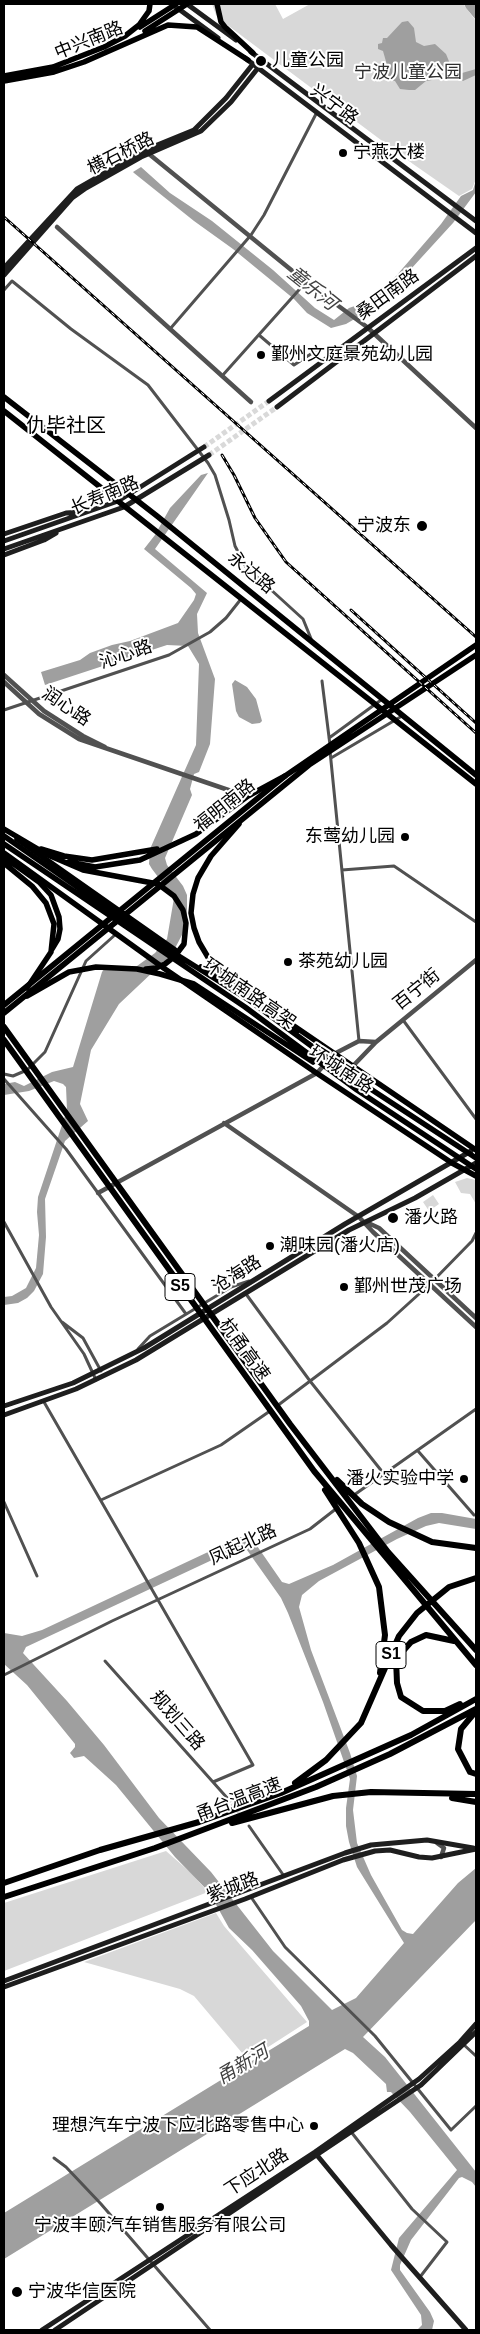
<!DOCTYPE html>
<meta charset="utf-8">
<style>
body{margin:0}
#map{position:relative;width:480px;height:2334px;overflow:hidden;background:#fff;font-family:Helvetica,sans-serif}
canvas{display:block}
.frame{position:absolute;inset:0;border:5px solid #000;pointer-events:none}
</style>
<div id="map">
<canvas width="480" height="2334"></canvas>
<div class="frame"></div>
</div>
<script>
const c = document.querySelector('canvas').getContext('2d');
c.lineJoin = 'round';
function paint(path, color) { c.fillStyle = color; c.fill(path, 'evenodd'); }
const poly = rows => new Path2D(rows.map(r => 'M' + r).join(''));
function trace(path, color, width, dash) { c.strokeStyle = color; c.lineWidth = width; c.lineCap = dash ? 'butt' : 'round'; c.setLineDash(dash || []); c.stroke(path); }
function label(font, color, halo, rows, align = 'center') {
  c.font = font + ' Helvetica,"Noto Sans SC",sans-serif'; c.lineWidth = 4; c.setLineDash([]); c.textBaseline = 'middle'; c.strokeStyle = halo; c.fillStyle = color; for (const [text, x, y, turn = 0] of rows) {
    c.save(); c.translate(x, y); c.rotate((+turn || 0) * Math.PI / 180); c.textAlign = isNaN(turn) ? turn : align; if (halo) c.strokeText(text, 0, 0); c.fillText(text, 0, 0); c.restore();
  }
}
const green = poly([
 [212,4,275,4,283,19,310,4,463,4,476,21,476,179,472,189,459,196,413,164,226,24,216,15],
 [467,1178,476,1180,476,1204,470,1194,461,1193,455,1182],
 [433,1195,439,1204,429,1211,423,1202],
 [166,1851,190,1872,208,1892,4,1971,4,1903],
 [216,1913,224,1926,307,2022,248,2060,194,1996,180,1989,84,1962]
]);
const water = poly([
 [464,4,476,4,476,20,466,8],
 [408,21,414,28,416,42,424,46,435,44,446,54,453,71,462,73,476,69,476,75,463,81,448,71,440,70,432,80,426,81,415,90,409,90,400,89,395,81,389,80,377,72,377,68,383,69,387,65,383,51,378,49,378,44,382,43,383,38,387,38,402,22],
 [141,167,170,193,212,221,273,270,315,308,334,320,349,308,372,300,390,283,441,224,461,196,473,190,476,180,476,192,453,223,389,293,358,317,346,324,331,328,307,313,294,299,233,249,194,221,134,173,133,172],
 [208,473,155,549,207,593,197,614,198,633,215,679,210,744,199,772,194,774,190,789,192,795,165,858,167,865,183,886,187,895,187,919,183,933,172,954,119,1004,91,1050,80,1104,88,1121,65,1141,45,1199,46,1237,43,1274,34,1291,27,1298,18,1303,4,1305,4,1297,12,1296,26,1288,36,1268,39,1235,37,1212,38,1197,67,1110,66,1087,63,1084,54,1081,29,1091,4,1095,4,1084,15,1082,24,1086,52,1072,73,1067,102,972,105,968,137,966,155,953,167,939,174,898,152,869,149,864,150,849,196,745,199,664,188,646,167,645,45,685,41,672,80,660,90,653,112,645,130,641,178,623,194,600,196,594,191,588,144,549,155,535,170,508,201,475],
 [235,680,247,687,256,699,262,721,260,723,252,724,239,717,236,711,232,684],
 [431,1513,442,1513,476,1519,476,1529,439,1523,426,1526,397,1539,319,1581,302,1595,299,1607,311,1650,350,1753,357,1776,353,1810,357,1843,371,1875,402,1930,407,1933,413,1934,458,1883,476,1868,476,1920,363,2037,385,2057,476,2172,476,2187,472,2182,462,2177,459,2178,411,2240,400,2265,400,2270,430,2312,434,2321,432,2330,417,2330,422,2325,421,2315,391,2270,399,2238,457,2170,410,2112,391,2092,387,2092,386,2084,353,2053,345,2049,4,2259,4,2213,309,2026,309,2021,301,2006,252,1950,229,1928,209,1892,175,1857,116,1785,84,1756,74,1758,70,1753,75,1747,75,1744,27,1685,4,1664,4,1633,22,1636,42,1630,240,1537,250,1538,255,1543,282,1582,289,1584,333,1565,418,1518],
 [242,1546,247,1550,281,1598,288,1613,323,1702,350,1779,346,1808,346,1826,349,1842,357,1867,404,1943,356,1998,332,2010,273,1951,211,1872,159,1818,104,1745,67,1701,23,1653,26,1647]
]);
const minorTunnel = poly([
 [229,1800,241,1816]
]);
const secondaryTunnel = poly([
 [204,447,269,401],
 [209,455,277,407]
]);
const minor = poly([
 [4,290,12,281,71,329,148,385,208,463,215,475,229,520,235,546,246,567,303,619,312,641],
 [170,329,251,235,264,215,317,112],
 [259,335,294,365,320,348],
 [222,376,306,282],
 [322,681,330,745],
 [4,710,169,655,210,632,226,618,241,599],
 [329,738,381,700],
 [330,751,359,1041],
 [331,758,402,716],
 [342,870,394,866,476,922],
 [403,1020,476,1119],
 [4,1074,13,1076,27,1070,45,1052,86,961,116,934],
 [4,1079,66,1149,186,1314],
 [4,1222,51,1307,84,1354,96,1380],
 [246,1294,310,1381,384,1474],
 [62,1322,83,1338,101,1371],
 [138,1349,150,1336,231,1287,249,1281],
 [44,1402,253,1765,213,1782],
 [277,1406,387,1323,430,1284,472,1241,476,1233],
 [418,1451,474,1515],
 [354,1495,476,1409],
 [101,1500,221,1445,270,1411],
 [4,1502,37,1576],
 [105,1661,229,1800],
 [4,1675,112,1621,310,1529,337,1508],
 [249,1826,284,1876],
 [251,1897,285,1947,375,2036,451,2130,476,2106],
 [463,2044,476,2056],
 [352,2133,412,2209,447,2242,420,2277],
 [54,2158,66,2167,101,2204,210,2330]
]);
const tertiary = poly([
 [149,154,306,282,367,327,476,428],
 [57,227,251,402],
 [4,675,44,711,83,736,105,747],
 [4,682,39,714,79,739,243,795],
 [352,1067,376,1042,476,960],
 [224,1123,359,1217,373,1232,476,1327],
 [98,1193,317,1073,334,1054,359,1041,376,1042],
 [366,1222,379,1228,476,1318],
 [437,1843,444,1848,441,1857]
]);
const secondary = poly([
 [187,4,236,40],
 [176,7,218,38],
 [251,52,476,221],
 [245,58,476,233],
 [4,268,77,189,145,150,194,130,226,98,253,64],
 [4,275,72,198,86,188,141,157,201,131,231,102,258,68],
 [269,401,476,248],
 [277,407,476,256],
 [4,534,66,513,83,512],
 [4,541,118,501,204,447],
 [4,549,124,507,209,455],
 [4,555,44,540,56,533],
 [4,1406,73,1383,144,1348,345,1224,471,1151],
 [4,1415,76,1389,136,1360,349,1230,415,1198,476,1163],
 [4,1981,345,1853,371,1845,427,1840,473,1848],
 [4,1987,245,1899,343,1860,375,1851,390,1850,419,1857,432,1858,476,1849],
 [316,2154,391,2245,466,2330],
 [42,2330,315,2152,419,2079,460,2042,476,2024],
 [55,2330,421,2085,476,2032]
]);
const primary = poly([
 [217,4,221,22,225,27,253,53],
 [140,27,176,4],
 [145,31,187,4],
 [4,76,53,67,104,47,125,36,139,25,149,11,150,4],
 [4,81,54,72,84,62,168,25,197,27,248,60],
 [4,397,157,516,476,775],
 [4,411,476,784],
 [17,839,175,950],
 [4,853,165,969,315,1072,452,1163,476,1176],
 [201,967,253,999],
 [4,1005,285,776,476,645],
 [4,1013,309,765,476,655],
 [294,1026,476,1150]
]);
const trunk = poly([
 [239,824,211,856,198,878,193,894,191,913,194,928,199,942,212,964,297,1031],
 [4,829,48,855,83,870,158,884,174,896,183,910,186,923,184,944,175,956,165,964,156,968,146,969],
 [4,836,158,943,249,1000,363,1084,476,1158],
 [4,844,245,1007,357,1090,476,1169],
 [41,849,64,856,92,860,157,849],
 [4,857,39,882,51,895,59,917,60,929,58,939,52,949],
 [69,862,95,867,140,860,196,834,248,796,285,776],
 [4,863,32,886,46,903,54,924,51,952,27,988],
 [27,996,69,972,96,967,137,969,160,974,194,984,313,1062]
]);
const motorway = poly([
 [4,1027,290,1424,388,1552,476,1650],
 [4,1040,314,1471,476,1665],
 [337,1480,362,1504,389,1522,432,1542,476,1548],
 [325,1490,359,1543,379,1587,385,1635,380,1673],
 [454,1641,426,1635,411,1642,396,1659,397,1683,401,1697,423,1711,445,1711,460,1704],
 [476,1711,461,1729,458,1749,470,1772,476,1774],
 [295,1783,326,1760,361,1723,399,1636,417,1613,449,1587,476,1578],
 [452,1798,476,1802],
 [232,1823,333,1796,371,1792,476,1794],
 [4,1883,100,1850,199,1822,281,1793,411,1735,476,1699],
 [4,1897,155,1848,316,1787,390,1754,476,1709]
]);
const rail = poly([
 [4,217,476,637],
 [222,455,234,475,255,518,286,562,476,733],
 [351,610,476,723]
]);
const markers = [
 [261,61,6,"#000"],
 [343,153,5,"#000"],
 [261,355,5,"#000"],
 [422,526,6,"#000"],
 [405,837,5,"#000"],
 [288,962,5,"#000"],
 [393,1218,6,"#000"],
 [270,1246,5,"#000"],
 [344,1287,5,"#000"],
 [464,1479,5,"#000"],
 [314,2126,5,"#000"],
 [160,2207,5,"#000"],
 [17,2292,6,"#000"]
];
const shields = [
 [180,1287,30],
 [391,1655,30]
];
const shieldNames = [
 ["S5",180,1287],
 ["S1",391,1655]
];
const streetNames = [
 ["中兴南路",89,41,-22],
 ["兴宁路",334,105,37],
 ["横石桥路",121,154,-27],
 ["桑田南路",388,295,-36],
 ["长寿南路",105,496,-23],
 ["永达路",251,573,40],
 ["沁心路",126,655,-19],
 ["润心路",66,707,34],
 ["福明南路",225,806,-39],
 ["百宁街",417,990,-39],
 ["环城南路高架",249,994,35],
 ["环城南路",341,1070,33],
 ["沧海路",237,1275,-33],
 ["杭甬高速",244,1350,54],
 ["凤起北路",243,1545,-25],
 ["规划三路",177,1721,49],
 ["甬台温高速",239,1800,-21],
 ["紫城路",233,1888,-21],
 ["下应北路",257,2173,-33]
];
const poiNames = [
 ["儿童公园",272,61],
 ["宁燕大楼",353,153],
 ["鄞州文庭景苑幼儿园",271,355],
 ["宁波东",411,526,"right"],
 ["东莺幼儿园",395,837,"right"],
 ["茶苑幼儿园",298,962],
 ["潘火路",404,1218],
 ["潮味园(潘火店)",280,1246],
 ["鄞州世茂广场",354,1287],
 ["潘火实验中学",454,1479,"right"],
 ["理想汽车宁波下应北路零售中心",304,2126,"right"],
 ["宁波丰颐汽车销售服务有限公司",160,2226,"center"],
 ["宁波华信医院",28,2292]
];
const parkNames = [
 ["宁波儿童公园",408,73]
];
const waterNames = [
 ["童乐河",312,289,39],
 ["甬新河",243,2065,-31]
];
const quarterNames = [
 ["仇毕社区",66,426]
];
paint(green, '#d8d8d8');
paint(water, '#9f9f9f');
trace(minorTunnel, '#d9d9d9', 3, [3, 1.5]);
trace(secondaryTunnel, '#d9d9d9', 5, [5, 2.5]);
trace(minor, '#515151', 3);
trace(tertiary, '#515151', 4.5);
trace(secondary, '#1e1e1e', 5);
trace(primary, '#000', 5.5);
trace(trunk, '#000', 5.5);
trace(motorway, '#000', 6);
trace(rail, '#000', 3);
trace(rail, '#fff', 1, [4]);
for (const [x, y, r, color] of markers) { const dot = new Path2D(); dot.arc(x, y, r, 0, 2 * Math.PI); c.fillStyle = color; c.fill(dot); trace(dot, '#fff', 2); }
for (const [x, y, w] of shields) { const box = new Path2D(); box.roundRect(x - w / 2, y - 13.5, w, 27, 4); c.fillStyle = '#fff'; c.fill(box); trace(box, '#000', 1); }
label('bold 16px', '#000', null, shieldNames);
label('18px', '#000', '#fff', streetNames);
label('18px', '#000', '#fff', poiNames, 'left');
label('18px', '#2f2f2f', '#fff', parkNames);
label('italic 19px', '#404040', '#fff', waterNames);
label('20px', '#000', '#fff', quarterNames);
</script>
